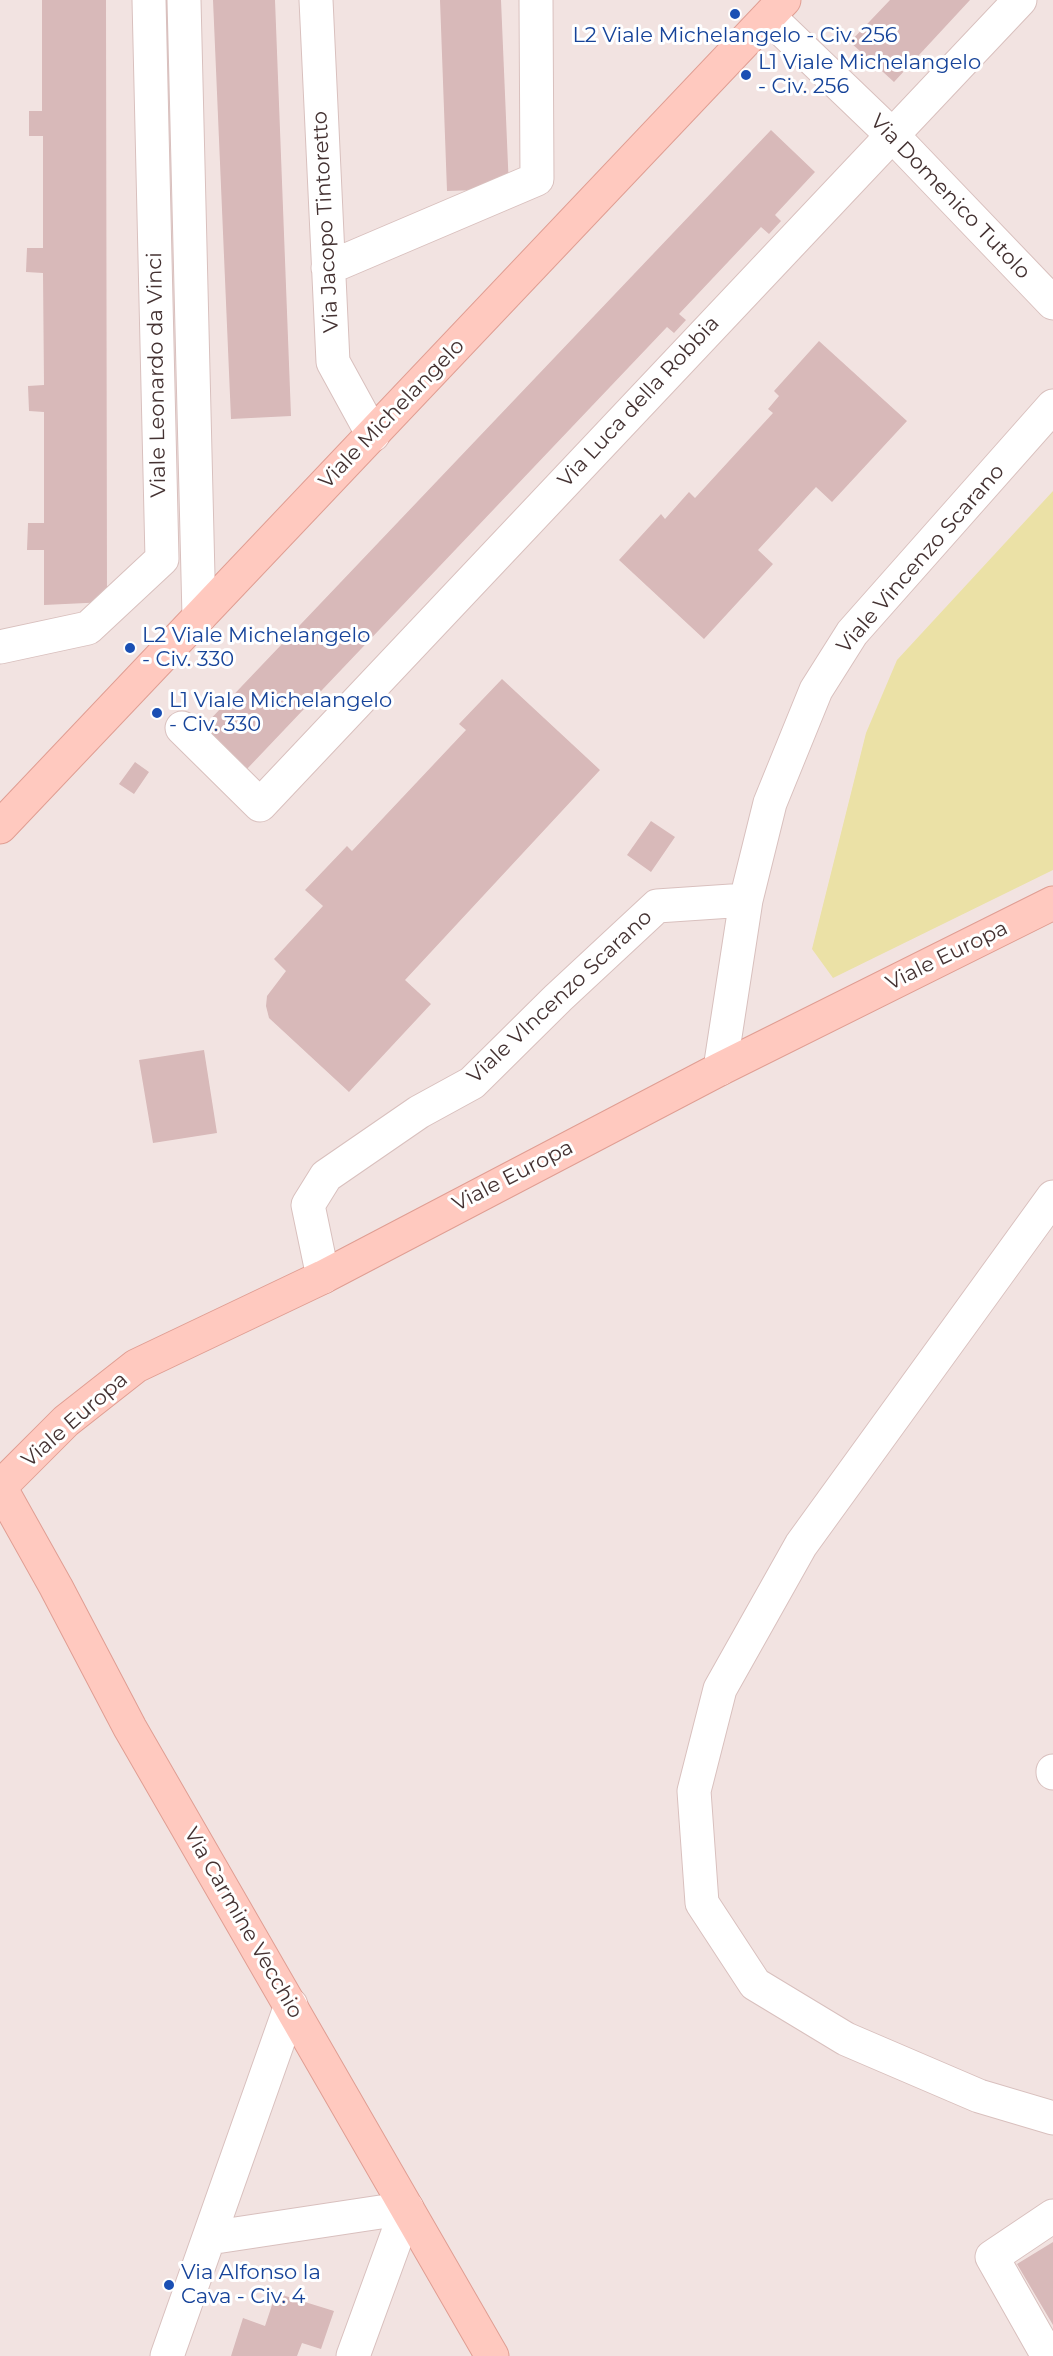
<!DOCTYPE html>
<style>
body{margin:0}
canvas{display:block;background:#f2e3e1}
</style>
<canvas width="1053" height="2356"></canvas>
<script>
const c = document.querySelector('canvas').getContext('2d');
c.lineJoin = 'round';
function paint(path, color) { c.fillStyle = color; c.fill(path, 'evenodd'); }
const poly = rows => new Path2D(rows.map(r => 'M' + r).join(''));
function trace(path, color, width, dash) { c.strokeStyle = color; c.lineWidth = width; c.lineCap = dash ? 'butt' : 'round'; c.setLineDash(dash || []); c.stroke(path); }
function label(font, color, halo, rows, align = 'center') {
  c.font = font + ' Montserrat,sans-serif'; c.lineWidth = 6; c.setLineDash([]); c.textBaseline = 'middle'; c.strokeStyle = halo; c.fillStyle = color; for (const [text, x, y, turn = 0] of rows) {
    c.save(); c.translate(x, y); c.rotate((+turn || 0) * Math.PI / 180); c.textAlign = isNaN(turn) ? turn : align; if (halo) c.strokeText(text, 0, 0); c.fillText(text, 0, 0); c.restore();
  }
}
const green = poly([
 [1053,491,1053,870,833,978,812,949,866,733,897,660]
]);
const building = poly([
 [42,0,106,0,107,602,44,605,44,550,27,550,28,523,44,523,44,412,29,411,28,386,44,385,43,273,26,272,27,248,43,248,43,136,29,136,29,111,42,111],
 [213,0,275,0,291,416,231,419],
 [440,0,501,0,509,189,447,191],
 [890,0,970,0,894,82,850,42],
 [771,130,815,172,775,215,781,221,769,234,761,227,679,314,686,320,674,333,667,327,246,770,202,728],
 [819,341,907,421,832,502,816,487,758,550,773,564,704,639,619,560,661,514,665,519,689,492,695,498,773,413,768,409,779,396,774,391],
 [502,679,600,770,405,980,431,1004,349,1092,269,1018,266,1006,267,996,286,971,274,959,323,906,305,890,347,846,352,851,466,730,459,724],
 [135,762,149,772,134,794,119,784],
 [651,821,675,837,651,872,627,855],
 [204,1050,217,1133,153,1143,139,1060],
 [1053,2242,1053,2325,1017,2264],
 [276,2293,334,2311,321,2349,302,2343,297,2356,231,2356,243,2318,265,2326]
]);
const street = poly([
 [184,0,199,617],
 [316,0,333,362,373,435],
 [769,17,892,135,1053,303],
 [328,268,537,179,536,0],
 [0,647,88,628,162,559,149,0],
 [182,728,260,805,1020,0],
 [720,1069,746,900,770,803,816,690,852,633,1053,406],
 [1053,1197,801,1545,720,1689,694,1791,702,1903,755,1984,846,2039,979,2096,1053,2118],
 [323,1277,308,1205,326,1176,419,1112,472,1083,558,998,657,906,746,900],
 [1053,1771,1053,1773],
 [209,2238,407,2208,353,2356],
 [167,2356,291,2005],
 [1048,2356,992,2257,1053,2216]
]);
const secondary = poly([
 [0,827,784,0],
 [0,1487,66,1421,136,1366,323,1277,720,1069,1053,903],
 [0,1487,56,1587,130,1728,492,2356]
]);
const markers = [
 [735,14,6,"#1a4fb4"],
 [746,75,6,"#1a4fb4"],
 [130,648,6,"#1a4fb4"],
 [157,713,6,"#1a4fb4"],
 [169,2285,6,"#1a4fb4"]
];
const transitNames = [
 ["L2 Viale Michelangelo - Civ. 256",735,36,"center"],
 ["L1 Viale Michelangelo",758,63],
 ["- Civ. 256",758,87],
 ["L2 Viale Michelangelo",142,636],
 ["- Civ. 330",142,660],
 ["L1 Viale Michelangelo",169,701],
 ["- Civ. 330",169,725],
 ["Via Alfonso la",181,2273],
 ["Cava - Civ. 4",181,2297]
];
const streetNames = [
 ["Via Domenico Tutolo",950,197,46],
 ["Via Jacopo Tintoretto",326,222,-93],
 ["Viale Leonardo da Vinci",157,375,-91],
 ["Via Luca della Robbia",639,402,-47],
 ["Viale Michelangelo",392,414,-46],
 ["Viale Vincenzo Scarano",921,559,-49],
 ["Viale Europa",947,956,-26],
 ["Viale VIncenzo Scarano",560,997,-43],
 ["Viale Europa",513,1176,-27],
 ["Viale Europa",75,1420,-41],
 ["Via Carmine Vecchio",243,1923,60]
];
paint(green, '#ebe1a6');
paint(building, '#d8b9b9');
trace(street, '#d9c0be', 35);
trace(secondary, '#e09e93', 35);
trace(street, '#fff', 33);
trace(secondary, '#ffc9bf', 33);
for (const [x, y, r, color] of markers) { const dot = new Path2D(); dot.arc(x, y, r, 0, 2 * Math.PI); c.fillStyle = color; c.fill(dot); trace(dot, '#fff', 2); }
label('21px', '#164399', '#fff', transitNames, 'left');
label('21px', '#443232', '#fff', streetNames);
</script>
